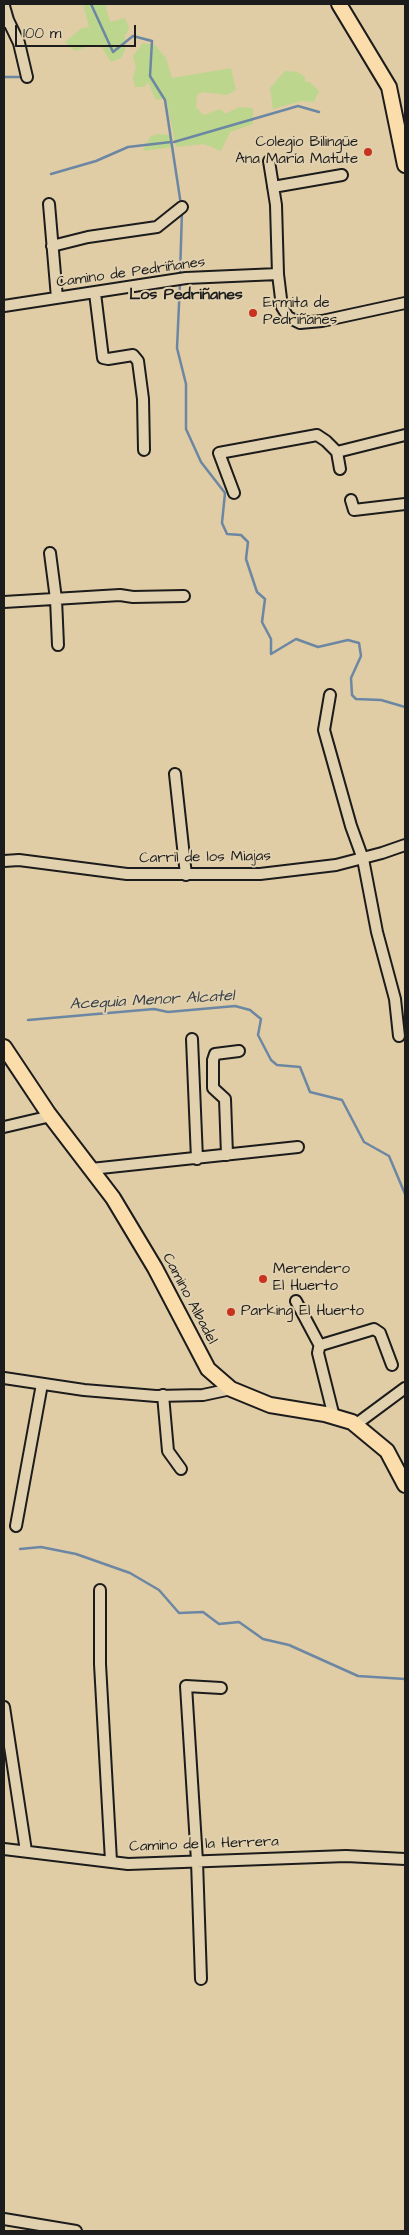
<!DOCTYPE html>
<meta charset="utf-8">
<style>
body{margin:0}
#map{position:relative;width:409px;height:2235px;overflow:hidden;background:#e0cca5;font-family:"Architects Daughter",sans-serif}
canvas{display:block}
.frame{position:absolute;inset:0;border:5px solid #1c1c1c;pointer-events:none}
.scale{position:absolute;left:15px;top:25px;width:121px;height:22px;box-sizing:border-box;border:2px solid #1c1c1c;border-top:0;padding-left:6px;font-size:15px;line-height:18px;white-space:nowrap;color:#1c1c1c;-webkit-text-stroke:4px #e2d1ae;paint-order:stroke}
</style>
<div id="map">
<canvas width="409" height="2235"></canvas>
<div class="frame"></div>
<div class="scale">100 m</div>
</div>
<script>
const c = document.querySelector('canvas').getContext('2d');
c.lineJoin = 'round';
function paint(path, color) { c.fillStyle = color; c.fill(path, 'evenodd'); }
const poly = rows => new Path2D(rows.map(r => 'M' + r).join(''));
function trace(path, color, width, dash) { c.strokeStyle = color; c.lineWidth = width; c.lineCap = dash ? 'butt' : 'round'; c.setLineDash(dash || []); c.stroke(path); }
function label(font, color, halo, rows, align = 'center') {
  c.font = font + ' "Architects Daughter",sans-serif'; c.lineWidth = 4; c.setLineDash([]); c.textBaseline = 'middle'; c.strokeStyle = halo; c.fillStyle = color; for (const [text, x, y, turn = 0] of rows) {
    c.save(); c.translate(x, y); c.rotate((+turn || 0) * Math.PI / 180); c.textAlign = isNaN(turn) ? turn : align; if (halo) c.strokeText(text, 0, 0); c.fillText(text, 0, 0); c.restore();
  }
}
const green = poly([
 [83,4,105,4,110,22,125,18,129,28,125,36,125,50,121,58,111,62,101,46,92,45,75,51,65,42,82,28,89,27],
 [143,43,155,45,166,58,172,78,231,68,236,90,227,95,203,92,197,95,196,107,203,115,221,109,225,114,239,107,253,108,253,124,230,132,221,151,204,144,176,147,166,98,156,100,148,82,144,87,135,87,133,78,136,67,133,56],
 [285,71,297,72,304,76,306,82,310,82,319,91,314,102,301,101,273,109,270,88],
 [158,134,170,135,173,147,143,151,150,137]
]);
const stream = poly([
 [91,4,113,52,133,36,152,41,150,76,165,100,181,205],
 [4,77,23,77],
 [174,142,298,106,319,112],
 [51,174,96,161,128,147,171,142],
 [180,275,182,211],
 [180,283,177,348,186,384,186,429,201,462,225,493,222,523,227,534,241,535,248,542,246,559,257,592,265,599,262,622,271,639,271,654,296,639,318,647,348,640,359,643,361,656,351,678,352,695,356,699,381,700,405,707],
 [28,1020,154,1009,168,1012,235,1006,250,1010,261,1019,258,1035,271,1060,277,1065,300,1067,310,1092,342,1100,364,1142,389,1156,405,1194],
 [20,1549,41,1547,76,1554,130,1573,159,1590,179,1613,203,1612,219,1624,239,1622,263,1639,289,1645,358,1676,405,1679]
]);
const minor = poly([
 [4,6,8,20,4,22],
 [8,20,19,43,27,77],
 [269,161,276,205,278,274],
 [273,187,342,175],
 [49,204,57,298],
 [52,246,88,237,157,227,182,207],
 [95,293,103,358,108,359,133,355,138,361,143,399,144,450],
 [4,306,186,278,278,274,282,307,288,317,300,323,322,321,405,303],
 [340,469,337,452,405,435],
 [234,493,219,453,317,435,326,441,337,452],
 [351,500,354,510,405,504],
 [50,553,56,599,58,645],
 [4,602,120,595,133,597,184,596],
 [330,695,324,730,351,826,363,859,377,932,395,999,399,1036],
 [175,774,186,875],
 [4,861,19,860,127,874,260,874,336,865,382,853,405,845],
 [192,1039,197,1159],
 [4,1127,51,1116],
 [227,1155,225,1099,213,1088,213,1060,215,1054,239,1051],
 [91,1169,298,1147],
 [296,1301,320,1346],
 [4,1378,84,1390,156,1396,203,1395,231,1389],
 [163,1395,168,1451,181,1469],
 [334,1417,318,1353,319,1348,321,1345,374,1329,380,1333,392,1365],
 [355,1425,405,1388],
 [16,1526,42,1384],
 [100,1590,100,1664,111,1861],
 [4,1707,26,1851],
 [4,1849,128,1864,346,1856,405,1859],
 [201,1979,197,1861,186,1686,221,1688],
 [4,2219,76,2231]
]);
const major = poly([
 [339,4,389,87,405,165],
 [4,1047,48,1113,113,1198,155,1268,208,1369,231,1389,270,1405,325,1414,352,1422,387,1451,405,1485]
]);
const markers = [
 [368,152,5,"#c8321e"],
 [253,313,5,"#c8321e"],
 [263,1279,5,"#c8321e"],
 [231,1312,5,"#c8321e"]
];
const poiNames = [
 ["Colegio Bilingüe",358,143,"right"],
 ["Ana María Matute",358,160,"right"],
 ["Ermita de",263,304],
 ["Pedriñanes",263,321],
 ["Merendero",273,1270],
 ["El Huerto",273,1287],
 ["Parking El Huerto",241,1312]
];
const streetNames = [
 ["Camino de Pedriñanes",131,273,-8],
 ["Carril de los Miajas",205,858,-1],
 ["Camino Albadel",189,1299,62],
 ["Camino de la Herrera",204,1845,-2]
];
const neighbourhoodNames = [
 ["Los Pedriñanes",186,296]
];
const waterNames = [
 ["Acequia Menor Alcatel",152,1001,-3]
];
paint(green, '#bcd68d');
trace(stream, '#6c87a3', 2.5);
trace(minor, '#1c1c1c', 14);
trace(major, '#1c1c1c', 18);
trace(minor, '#e2d1ae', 10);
trace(major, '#fbddab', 14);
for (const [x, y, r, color] of markers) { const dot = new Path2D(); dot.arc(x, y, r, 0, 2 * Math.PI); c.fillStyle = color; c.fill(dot); trace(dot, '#e2d1ae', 2); }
label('15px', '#1c1c1c', '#e2d1ae', poiNames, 'left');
label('15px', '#1c1c1c', '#e2d1ae', streetNames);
label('bold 16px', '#1c1c1c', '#e2d1ae', neighbourhoodNames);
label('italic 16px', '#374049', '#e2d1ae', waterNames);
</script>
